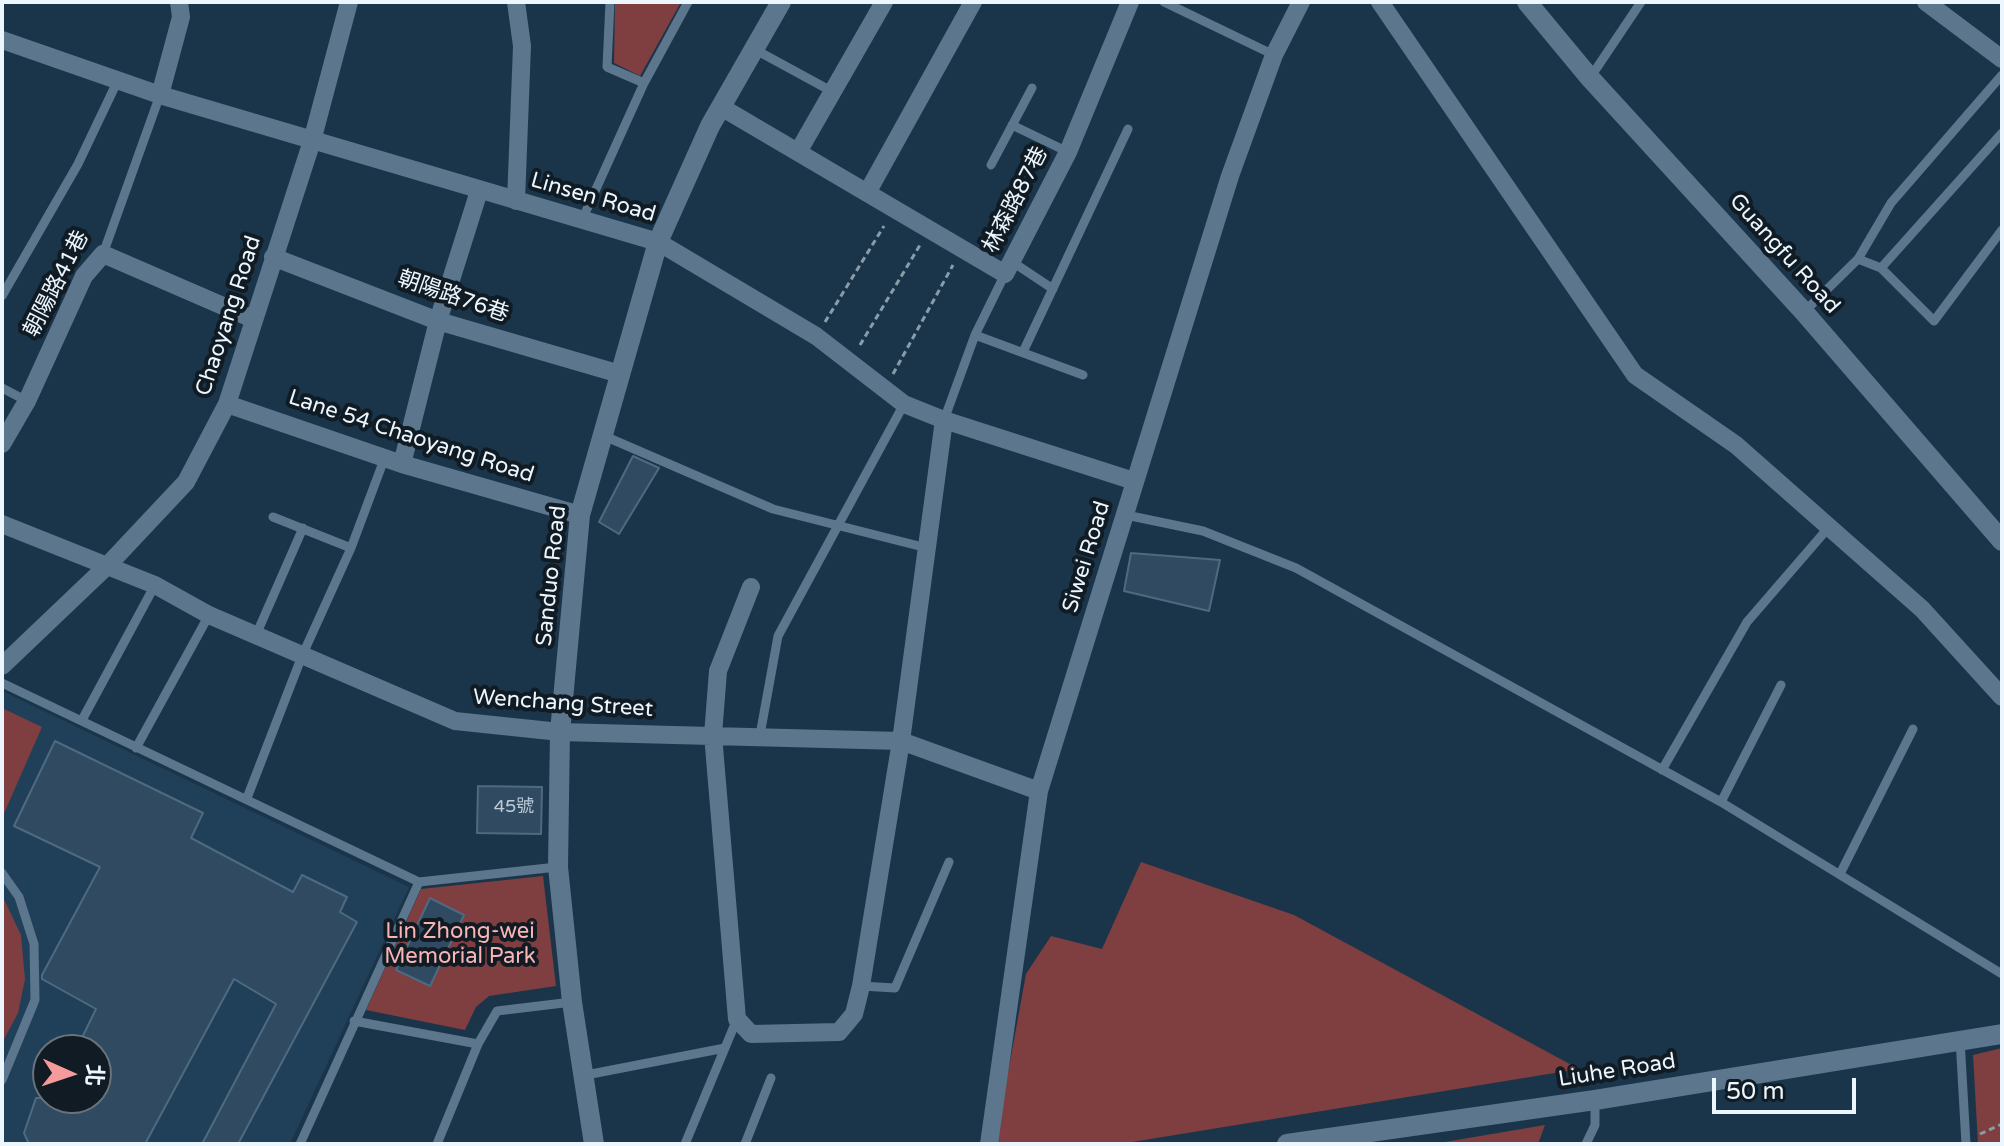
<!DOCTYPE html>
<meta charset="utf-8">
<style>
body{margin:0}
#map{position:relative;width:2004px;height:1146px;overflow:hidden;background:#1a3549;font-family:"Varela Round","Noto Sans TC",sans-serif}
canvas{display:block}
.frame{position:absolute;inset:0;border:4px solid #ecf6fe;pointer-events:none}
.north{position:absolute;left:32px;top:1034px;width:80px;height:80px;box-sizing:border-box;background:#101b24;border:2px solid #68737b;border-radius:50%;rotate:93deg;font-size:22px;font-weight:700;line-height:32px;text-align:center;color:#ecf6fe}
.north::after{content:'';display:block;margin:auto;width:28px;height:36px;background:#f59b9c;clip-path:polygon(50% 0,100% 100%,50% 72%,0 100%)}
.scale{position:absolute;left:1712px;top:1078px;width:144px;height:36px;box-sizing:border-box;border:4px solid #ecf6fe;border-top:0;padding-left:10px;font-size:24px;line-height:28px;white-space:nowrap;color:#ecf6fe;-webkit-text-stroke:6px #101b24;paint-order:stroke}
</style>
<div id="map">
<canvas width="2004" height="1146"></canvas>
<div class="frame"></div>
<div class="north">北</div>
<div class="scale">50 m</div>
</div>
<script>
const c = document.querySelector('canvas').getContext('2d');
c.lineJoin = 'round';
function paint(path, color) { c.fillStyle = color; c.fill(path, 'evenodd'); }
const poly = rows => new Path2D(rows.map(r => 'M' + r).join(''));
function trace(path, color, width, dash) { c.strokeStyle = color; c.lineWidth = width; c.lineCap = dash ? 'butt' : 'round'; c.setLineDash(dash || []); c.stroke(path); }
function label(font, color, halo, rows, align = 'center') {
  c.font = font + ' "Varela Round","Noto Sans TC",sans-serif'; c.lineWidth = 8; c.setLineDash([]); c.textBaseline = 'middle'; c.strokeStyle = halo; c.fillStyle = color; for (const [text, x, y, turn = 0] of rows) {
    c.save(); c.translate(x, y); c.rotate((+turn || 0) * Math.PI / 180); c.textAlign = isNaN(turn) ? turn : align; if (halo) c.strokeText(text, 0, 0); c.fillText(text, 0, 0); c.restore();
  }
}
const built = poly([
 [2,691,409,887,290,1144,2,1144],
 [48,1050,96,1050,96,1098,48,1098]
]);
const green = poly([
 [615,2,681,2,640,76,614,63],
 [2,708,42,727,2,818],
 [1141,862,1294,915,1579,1069,1120,1144,995,1144,1026,974,1051,936,1102,949],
 [543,876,556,986,489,996,476,1007,465,1030,366,1010,421,889],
 [2,895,21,935,25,979,18,1013,2,1043],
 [2002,1048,2002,1144,1978,1144,1973,1055],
 [1545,1125,1538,1144,1433,1144]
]);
const building = poly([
 [633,456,659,468,619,534,599,522,633,456],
 [1131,553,1220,560,1209,611,1124,591,1131,553],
 [55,741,203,813,191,838,293,892,302,875,347,897,340,912,357,922,238,1144,202,1144,276,1004,234,979,145,1144,29,1144,24,1133,36,1098,96,1098,96,1050,76,1050,96,1009,42,979,42,975,100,867,14,826,55,741],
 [478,786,542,787,541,834,477,833,478,786],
 [430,898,464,915,430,986,396,970,430,898]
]);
const path = poly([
 [825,322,884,226],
 [860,345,920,245],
 [893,374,953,265],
 [1980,1134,2002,1124]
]);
const service = poly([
 [610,2,607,67,644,83],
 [1164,2,1274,55],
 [754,49,833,92],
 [1590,78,1641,2],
 [1012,125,1068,152],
 [991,165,1032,88],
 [582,220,644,83,688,2],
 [103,254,160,95],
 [1858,259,1881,268,1934,321,2002,230],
 [1011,261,1053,289],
 [1881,268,2002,133],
 [2,296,78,164,118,80],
 [1804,312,1858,259,1891,203,2002,75],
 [975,335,1083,375],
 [1023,352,1128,129],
 [2,388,27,401],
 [944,420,975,335,1005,274],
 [602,435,773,509,927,548],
 [1126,515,1203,531,1296,568,1721,802,2002,974],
 [273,517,351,548],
 [256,635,303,528],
 [2,683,419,882,557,867],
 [82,720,155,585],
 [760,735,778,636,904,404],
 [136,748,209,615],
 [1662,770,1747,622,1829,527],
 [247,798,302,656,351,548,385,457],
 [1721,802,1781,685],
 [2,873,19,897,34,944,35,1000,2,1080],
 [1840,874,1913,729],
 [861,986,895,988,949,862],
 [354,1021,478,1044],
 [1960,1039,1966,1144],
 [586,1075,725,1048],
 [300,1144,419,882],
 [437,1144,478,1044,497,1011,572,1002],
 [685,1144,737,1019],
 [745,1144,771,1078],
 [1586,1144,1595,1125,1595,1101]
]);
const minor = poly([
 [1380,2,1635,375,1736,445,1922,609,2002,697],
 [1926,2,2002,59],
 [2,40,160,95,658,242,816,336,904,404,944,420,1134,481],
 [160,95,181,17,179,2],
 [721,107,1005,274,1068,152,1130,2],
 [798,152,884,2],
 [867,193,973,2],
 [516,201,522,46,516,2],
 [273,257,438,321,620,374],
 [227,404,402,464,580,515],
 [2,444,27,401,84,276,103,254,253,319],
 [402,464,438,321,479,191],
 [2,524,155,585,209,615,455,721,560,732,901,741,1039,791],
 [751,587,718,671,713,735,737,1019,751,1034,839,1032,854,1014,861,986,901,741,944,420],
 [2,666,108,565,186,482,227,404,312,141,349,2],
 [989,1144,1039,791,1230,176,1274,55,1301,2]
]);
const tertiary = poly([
 [1527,2,1590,78,1804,312,2002,541],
 [594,1144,572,1002,558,867,560,732,580,515,658,242,710,126,781,2],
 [1287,1144,1595,1100,2002,1034]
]);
const numberNames = [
 ["45號",514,807]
];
const streetNames = [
 ["Linsen Road",593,198,16],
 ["林森路87巷",1016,200,-63],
 ["Guangfu Road",1784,254,48],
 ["朝陽路41巷",57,284,-63],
 ["朝陽路76巷",453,297,19],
 ["Chaoyang Road",229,316,-72],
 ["Lane 54 Chaoyang Road",411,437,18],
 ["Siwei Road",1087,557,-73],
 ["Sanduo Road",552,576,-84],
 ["Wenchang Street",563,704,4],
 ["Liuhe Road",1617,1071,-9]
];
const parkNames = [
 ["Lin Zhong-wei",460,932],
 ["Memorial Park",460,957]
];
paint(built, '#1f4058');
paint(green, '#7f3e40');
paint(building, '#304b61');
trace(building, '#4e6a81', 2);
trace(path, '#8a9caa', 3, [6, 4]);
trace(service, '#5b768d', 9);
trace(minor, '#5b768d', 18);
trace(tertiary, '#5b768d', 20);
label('18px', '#bdcbd7', null, numberNames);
label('22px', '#ecf6fe', '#101b24', streetNames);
label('22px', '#f9b4b4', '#101b24', parkNames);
</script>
